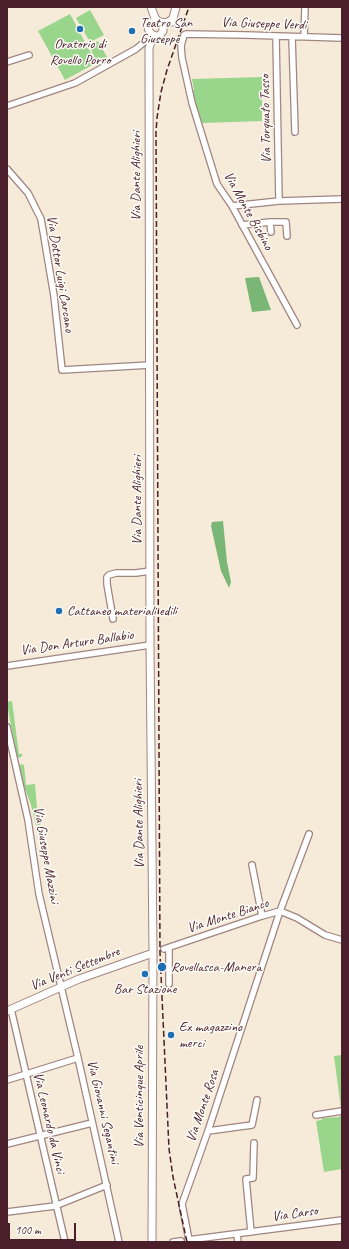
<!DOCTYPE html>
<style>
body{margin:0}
#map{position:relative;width:349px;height:1249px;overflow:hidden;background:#f6ebd8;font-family:Caveat,sans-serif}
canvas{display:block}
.frame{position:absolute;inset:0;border:8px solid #4a1f2b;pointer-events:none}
.scale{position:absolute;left:8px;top:1223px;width:68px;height:18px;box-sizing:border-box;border:2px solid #4a1f2b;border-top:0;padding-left:5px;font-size:12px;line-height:14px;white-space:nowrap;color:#4a1f2b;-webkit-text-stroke:3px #fdfcf7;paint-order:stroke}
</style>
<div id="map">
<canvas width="349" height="1249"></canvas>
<div class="frame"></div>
<div class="scale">100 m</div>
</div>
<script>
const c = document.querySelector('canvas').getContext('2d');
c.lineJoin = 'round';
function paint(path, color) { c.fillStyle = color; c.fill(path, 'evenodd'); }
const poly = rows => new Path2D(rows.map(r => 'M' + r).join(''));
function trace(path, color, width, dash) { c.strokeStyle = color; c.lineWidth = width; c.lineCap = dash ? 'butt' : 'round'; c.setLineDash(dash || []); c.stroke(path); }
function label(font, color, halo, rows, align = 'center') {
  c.font = font + ' Caveat,sans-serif'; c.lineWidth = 3; c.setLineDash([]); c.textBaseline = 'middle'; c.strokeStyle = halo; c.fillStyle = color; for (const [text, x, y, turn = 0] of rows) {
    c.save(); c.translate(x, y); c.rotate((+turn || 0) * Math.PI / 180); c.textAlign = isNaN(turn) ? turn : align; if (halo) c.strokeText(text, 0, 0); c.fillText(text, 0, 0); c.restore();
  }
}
const green = poly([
 [90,10,104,35,90,42,76,18],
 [70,14,96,63,65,80,38,31],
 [98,41,107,57,97,62,89,46],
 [262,77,262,121,202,123,191,91,194,90,192,79],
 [12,701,19,754,23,754,21,757,19,758,17,757,7,704,7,702],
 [21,764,24,765,26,785,35,784,38,821,41,821,40,825,36,825,35,822,31,805,21,778,19,766],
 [342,1055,342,1108,341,1109,334,1056],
 [342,1114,342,1169,324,1172,316,1121,321,1120,323,1118,339,1117]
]);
const forest = poly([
 [259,277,271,310,252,312,245,278],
 [223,521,227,562,231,582,229,588,221,571,211,526,212,522]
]);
const minor = poly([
 [276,36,279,201],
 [292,37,295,132],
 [304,37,305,7],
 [7,62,29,55],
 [7,106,75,83,136,49,148,39],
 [7,169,28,193,41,219,54,296,62,370,150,365],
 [232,206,279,201,342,199],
 [270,222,286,222,287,236],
 [242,225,270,222,271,232],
 [297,325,232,206,217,184,192,103,182,58,181,46,184,35,186,34,246,35,342,38],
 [113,619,107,584,107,577,109,575,116,573,136,573,150,571],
 [7,666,150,645],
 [7,727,28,820,39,894,78,1058,119,1242],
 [252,865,262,916],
 [169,948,169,984],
 [164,949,262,916,280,911,297,918,325,935,342,940],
 [11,1009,65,1242],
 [7,1080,78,1058],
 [316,1115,342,1111],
 [208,1131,252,1125,257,1100],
 [7,1144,92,1123],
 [7,1212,55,1206,107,1185],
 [251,1232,246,1179,253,1178,254,1143],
 [237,1234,238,1242],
 [188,1240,342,1220],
 [189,1240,182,1204,208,1131,280,911,309,834],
 [173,1242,181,1241]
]);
const tertiary = poly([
 [151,7,155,18,159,22],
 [172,22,176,7],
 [156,36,151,34,149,31,148,28,151,23,155,21,166,23,173,19],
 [7,1011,79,979,153,953],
 [152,1242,153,953,150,645,149,48,152,39,160,35,163,31,163,26,160,22]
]);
const rail = poly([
 [187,1242,173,1177,169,1149,160,953,156,132,157,118,161,92,167,70,189,7]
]);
const markers = [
 [80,29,4,"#1f6fb2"],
 [132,31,4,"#1f6fb2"],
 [59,611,4,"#1f6fb2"],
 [162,967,5,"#1f6fb2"],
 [145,974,4,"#1f6fb2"],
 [171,1035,4,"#1f6fb2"]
];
const poiNames = [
 ["Teatro San",140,23],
 ["Giuseppe",140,39],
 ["Oratorio di",80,44,"center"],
 ["Rovello Porro",80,60,"center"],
 ["Cattaneo materiali edili",67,611],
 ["Rovellasca-Manera",171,967],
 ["Bar Stazione",145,989,"center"],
 ["Ex magazzino",179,1027],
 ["merci",179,1043]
];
const streetNames = [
 ["Via Giuseppe Verdi",264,24,2],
 ["Via Torquato Tasso",266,119,-91],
 ["Via Dante Alighieri",136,176,-90],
 ["Via Monte Bisbino",248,211,61],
 ["Via Dottor Luigi Carcano",60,274,81],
 ["Via Dante Alighieri",137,500,-90],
 ["Via Don Arturo Ballabio",77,643,-8],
 ["Via Dante Alighieri",139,824,-91],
 ["Via Giuseppe Mazzini",46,855,80],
 ["Via Monte Bianco",228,916,-18],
 ["Via Venti Settembre",75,969,-22],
 ["Via Venticinque Aprile",139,1097,-90],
 ["Via Monte Rosa",203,1106,-71],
 ["Via Giovanni Segantini",103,1112,77],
 ["Via Leonardo da Vinci",49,1123,77],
 ["Via Carso",295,1214,-8]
];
paint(green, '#99d58a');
paint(forest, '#7ab676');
trace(minor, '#a08582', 8);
trace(tertiary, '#a08582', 9);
trace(minor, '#fff', 5.5);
trace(tertiary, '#fff', 7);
trace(rail, '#4a1f2b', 1.5, [6, 3]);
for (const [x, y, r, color] of markers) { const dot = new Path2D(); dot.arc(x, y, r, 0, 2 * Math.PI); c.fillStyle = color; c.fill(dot); trace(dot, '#fdfcf7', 1.5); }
label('14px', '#4a1f2b', '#fdfcf7', poiNames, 'left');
label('14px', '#4a1f2b', '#fdfcf7', streetNames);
</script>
